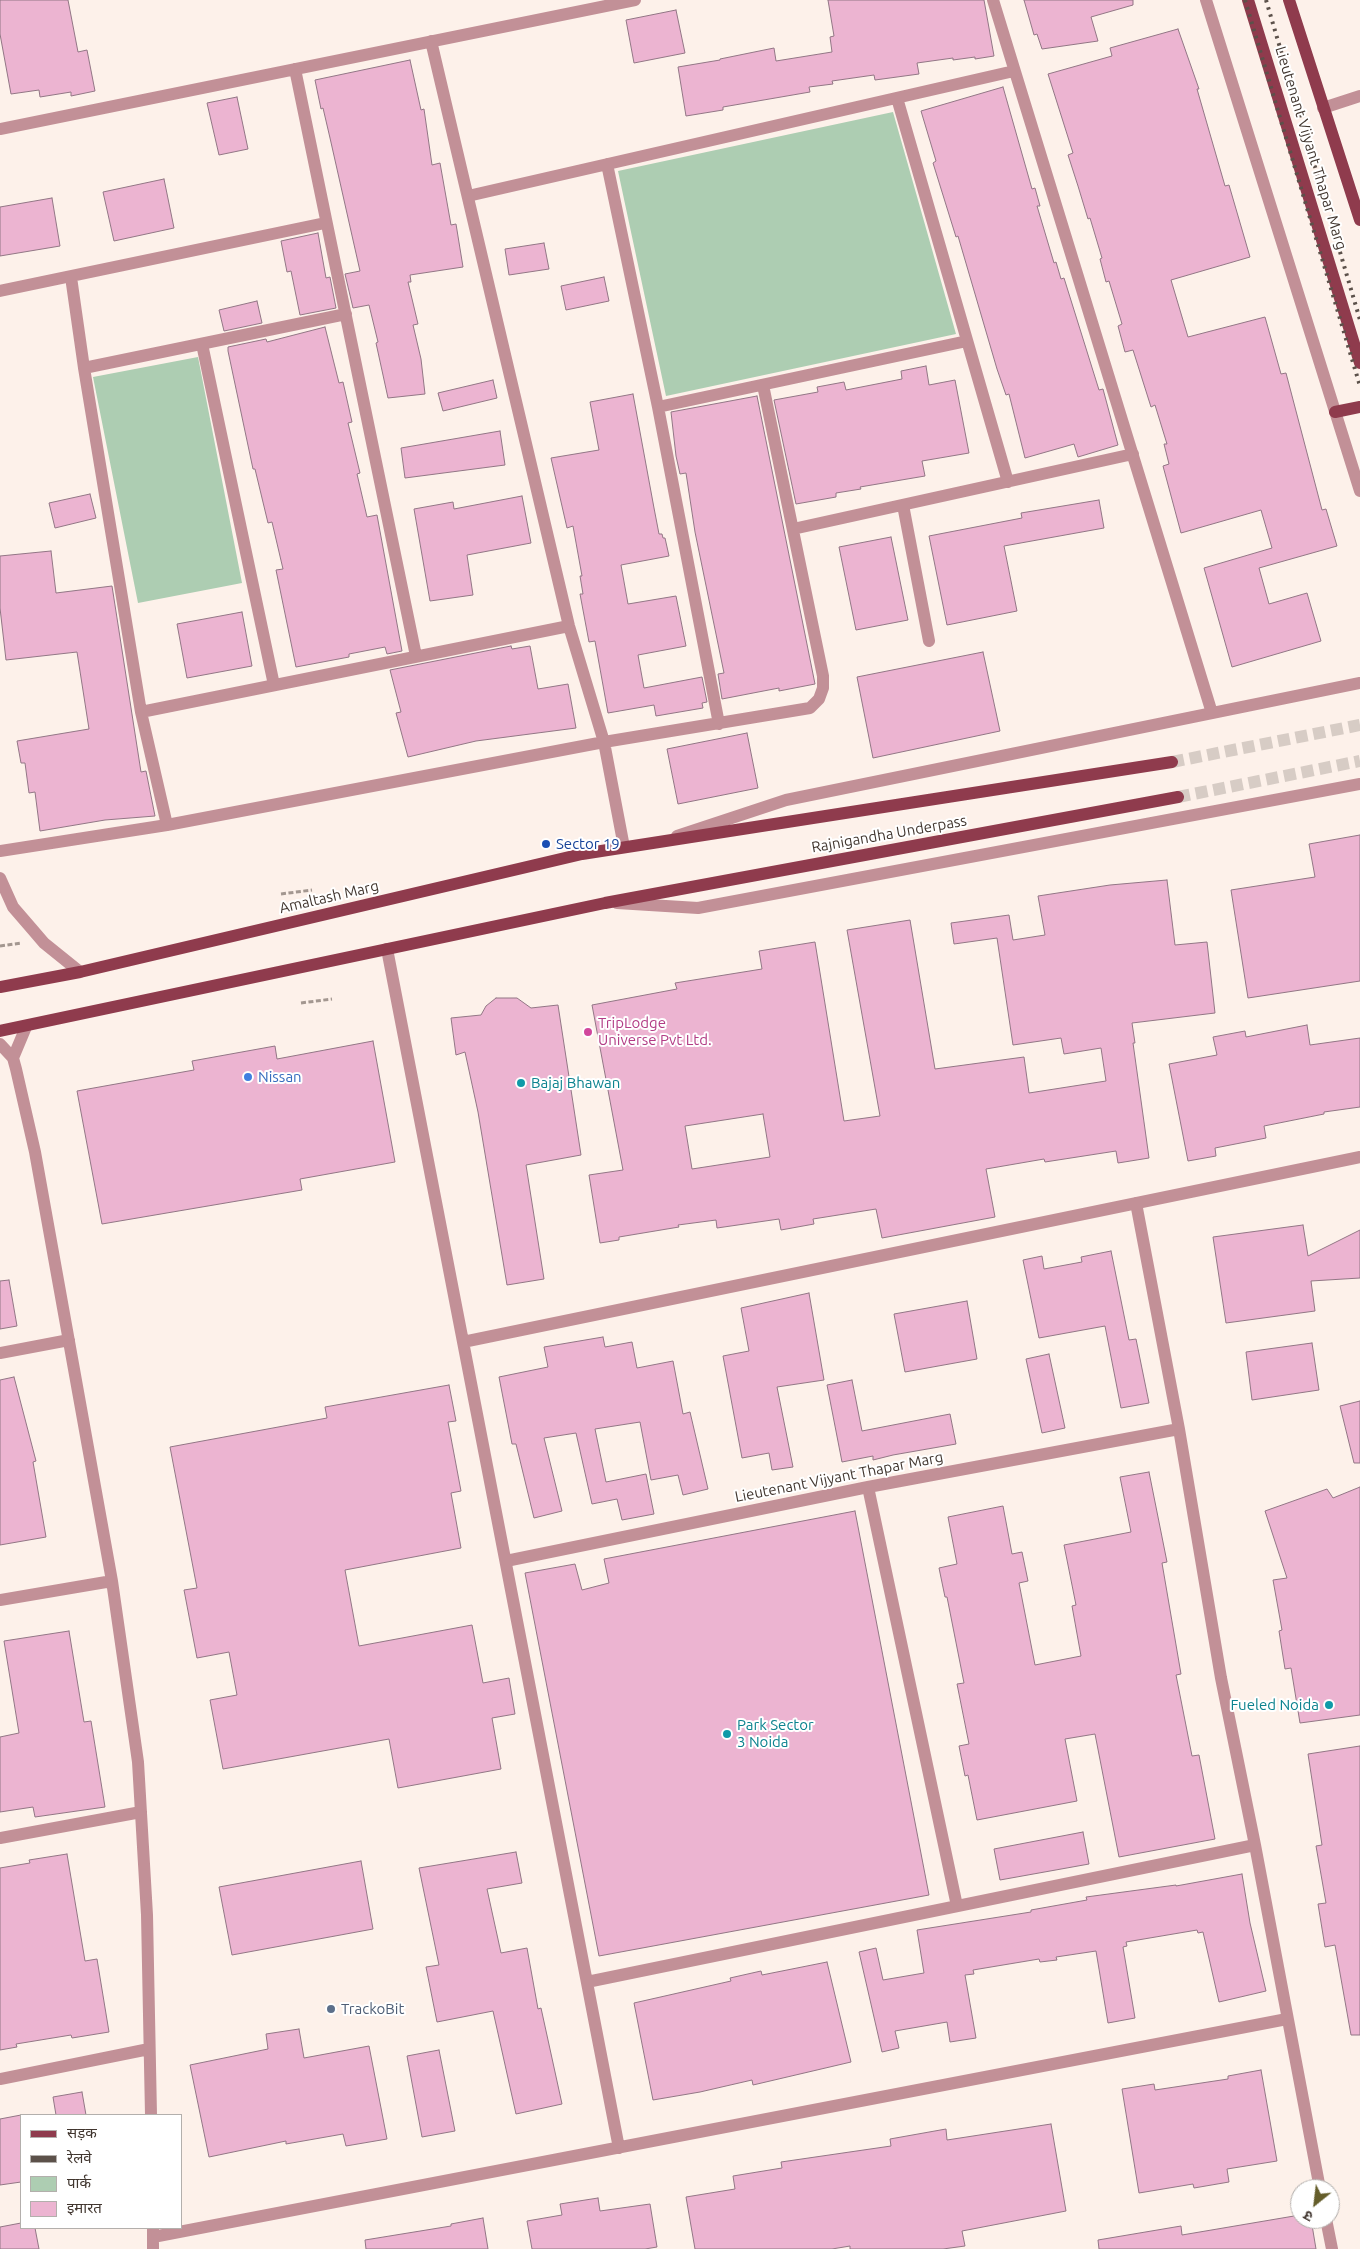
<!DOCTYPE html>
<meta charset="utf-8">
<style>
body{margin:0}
#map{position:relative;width:1360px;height:2249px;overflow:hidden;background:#fdf1ea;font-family:Ubuntu,"Noto Sans Devanagari",sans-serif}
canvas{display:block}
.legend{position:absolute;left:20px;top:2114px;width:162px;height:115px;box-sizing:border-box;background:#fff;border:1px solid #b3afac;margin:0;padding:6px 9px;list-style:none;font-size:15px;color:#41362f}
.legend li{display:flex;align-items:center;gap:10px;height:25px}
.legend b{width:25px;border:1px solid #b3afac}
.north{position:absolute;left:1290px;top:2179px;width:50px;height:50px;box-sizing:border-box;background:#fff;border:1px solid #b3afac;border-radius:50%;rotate:209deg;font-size:14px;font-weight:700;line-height:20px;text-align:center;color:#41362f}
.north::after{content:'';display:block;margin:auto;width:18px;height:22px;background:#645d2a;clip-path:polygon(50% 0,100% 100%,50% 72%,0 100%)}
</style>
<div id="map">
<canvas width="1360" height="2249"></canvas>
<ul class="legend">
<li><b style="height:6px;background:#8f3b4d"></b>सड़क</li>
<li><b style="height:6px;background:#5c514a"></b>रेलवे</li>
<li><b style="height:14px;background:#adcdb2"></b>पार्क</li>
<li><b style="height:14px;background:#ecb4d1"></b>इमारत</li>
</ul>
<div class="north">उ</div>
</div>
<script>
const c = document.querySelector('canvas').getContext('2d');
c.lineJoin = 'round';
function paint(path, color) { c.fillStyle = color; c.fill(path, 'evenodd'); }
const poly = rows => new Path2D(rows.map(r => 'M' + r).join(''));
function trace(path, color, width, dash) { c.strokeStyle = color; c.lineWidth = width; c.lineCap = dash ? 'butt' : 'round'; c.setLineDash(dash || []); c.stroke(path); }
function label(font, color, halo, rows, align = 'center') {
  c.font = font + ' Ubuntu,sans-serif'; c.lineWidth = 4; c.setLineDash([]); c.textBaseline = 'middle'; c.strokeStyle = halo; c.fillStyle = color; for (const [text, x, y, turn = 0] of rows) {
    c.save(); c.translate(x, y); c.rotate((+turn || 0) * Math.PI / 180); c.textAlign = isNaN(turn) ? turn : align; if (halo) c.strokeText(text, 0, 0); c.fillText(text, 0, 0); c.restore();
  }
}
const green = poly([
 [893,112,956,334,666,396,618,171],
 [198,357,242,583,138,603,93,377]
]);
const building = poly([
 [0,0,68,0,78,52,87,50,95,91,71,96,71,92,40,97,39,90,11,94,0,34,0,0],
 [828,0,984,0,994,56,975,59,975,57,953,60,953,58,917,63,919,74,875,80,874,75,832,81,833,84,809,87,810,92,723,107,723,110,686,116,678,67,720,60,720,59,774,48,776,61,832,52,830,37,834,36,828,0],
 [1024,0,1133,0,1133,5,1091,17,1098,41,1042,49,1037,34,1034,35,1024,0],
 [676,10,685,53,634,63,626,20,676,10],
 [1178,29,1199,89,1197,89,1225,186,1229,185,1250,257,1171,280,1188,337,1265,317,1281,374,1286,373,1322,510,1326,509,1337,546,1259,568,1269,604,1307,593,1321,641,1232,667,1204,568,1272,548,1261,510,1181,533,1163,466,1169,464,1164,444,1167,444,1155,405,1151,407,1133,350,1125,352,1118,326,1122,324,1109,281,1106,282,1100,259,1102,258,1090,218,1088,219,1078,186,1068,155,1073,153,1048,74,1112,56,1110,48,1178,29],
 [410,60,421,110,424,109,432,165,440,163,451,225,456,224,463,267,410,275,411,282,408,282,418,324,413,325,421,359,425,394,388,398,376,343,378,342,369,305,353,308,345,274,360,271,330,138,323,108,321,109,315,80,410,60],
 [1003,87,1032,189,1035,188,1040,206,1037,206,1054,263,1056,262,1061,279,1064,278,1099,390,1103,389,1118,445,1078,457,1074,444,1025,458,1009,394,1006,395,997,369,958,236,956,237,933,163,936,161,921,111,1003,87],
 [237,97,248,149,219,155,207,103,237,97],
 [164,179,174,228,114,241,103,192,164,179],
 [52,198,60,246,0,256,0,207,52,198],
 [318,233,326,278,330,277,336,308,300,315,291,271,287,272,281,241,318,233],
 [544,243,549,269,509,275,505,249,544,243],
 [604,277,609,301,566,310,561,286,604,277],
 [257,301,262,323,224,331,219,310,257,301],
 [325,327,339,383,343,382,352,422,348,423,360,473,357,474,367,517,377,515,402,651,387,654,385,647,349,654,349,657,296,667,276,570,283,569,272,522,268,523,255,469,253,469,228,351,228,347,266,339,267,342,325,327],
 [926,366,929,385,955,380,969,453,922,461,925,476,860,487,861,489,836,493,836,497,796,504,774,400,818,392,817,387,844,382,846,390,902,379,901,371,926,366],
 [493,380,497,398,443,411,438,393,493,380],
 [633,394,654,508,659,534,662,534,663,538,665,538,669,556,621,565,628,604,676,596,686,646,638,655,644,688,702,677,707,702,702,703,703,708,656,716,654,705,608,713,595,641,589,642,580,594,583,594,580,576,582,576,573,526,567,528,551,458,599,450,590,402,633,394],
 [757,396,815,684,779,691,779,688,722,699,718,674,724,673,695,532,686,473,680,474,676,456,671,412,757,396],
 [500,431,505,465,405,478,401,448,500,431],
 [90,494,96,518,55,528,49,503,90,494],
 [522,496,531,543,467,555,473,595,430,601,414,509,453,502,454,509,522,496],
 [1099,500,1104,528,1004,546,1017,611,947,625,929,536,1022,518,1021,513,1099,500],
 [891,537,908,620,856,630,839,547,891,537],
 [51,551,56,593,112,586,141,772,146,771,155,816,105,820,40,831,35,792,29,793,25,763,21,763,17,741,89,729,77,652,6,660,0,608,0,556,51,551],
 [242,612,252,666,187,678,177,624,242,612],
 [511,646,512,649,530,646,538,689,568,684,576,728,476,741,408,757,396,713,401,712,390,670,511,646],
 [983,652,1000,731,873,758,857,677,983,652],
 [747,733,758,788,678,804,667,749,747,733],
 [1360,835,1360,981,1248,998,1231,890,1315,877,1309,844,1360,835],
 [1167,880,1175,945,1207,942,1215,1013,1132,1023,1135,1043,1133,1043,1149,1158,1118,1163,1116,1151,1045,1162,1044,1159,986,1169,995,1217,882,1238,876,1209,813,1219,814,1224,781,1230,779,1219,717,1228,716,1220,678,1225,679,1227,619,1237,619,1240,600,1243,589,1175,623,1170,592,1005,677,989,675,983,762,969,759,951,815,942,844,1121,880,1116,847,930,910,920,935,1069,1024,1057,1029,1093,1106,1081,1101,1048,1064,1054,1061,1038,1013,1045,997,938,954,944,951,923,1009,915,1013,940,1045,935,1038,896,1110,885,1167,880],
 [763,1114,770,1157,692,1169,685,1126,763,1114],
 [496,998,517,998,531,1008,558,1005,581,1155,526,1165,544,1279,507,1285,478,1112,465,1052,456,1055,451,1018,481,1015,486,1006,496,998],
 [1307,1025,1310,1045,1360,1038,1360,1107,1324,1112,1324,1114,1264,1126,1266,1138,1215,1148,1216,1156,1188,1161,1169,1064,1217,1055,1213,1037,1245,1031,1246,1037,1307,1025],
 [373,1041,395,1162,300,1179,302,1190,102,1224,77,1091,194,1070,192,1061,275,1046,277,1059,373,1041],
 [1303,1225,1308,1256,1360,1230,1360,1278,1311,1281,1315,1311,1226,1323,1213,1237,1303,1225],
 [1111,1251,1129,1340,1136,1339,1149,1403,1121,1408,1105,1326,1039,1338,1023,1260,1042,1256,1044,1269,1082,1262,1081,1257,1111,1251],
 [9,1280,17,1326,0,1329,0,1281,9,1280],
 [809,1293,824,1380,777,1387,793,1467,772,1470,769,1453,742,1458,723,1356,749,1351,741,1308,809,1293],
 [967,1301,977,1359,905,1372,894,1314,967,1301],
 [603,1337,605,1347,632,1342,637,1368,673,1361,683,1414,690,1412,708,1489,683,1495,678,1475,651,1480,640,1422,595,1429,606,1482,646,1474,654,1514,622,1520,617,1499,592,1504,576,1433,544,1438,562,1511,534,1518,516,1444,512,1444,499,1377,548,1367,544,1347,603,1337],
 [1312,1343,1319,1390,1252,1400,1246,1352,1312,1343],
 [1049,1354,1065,1428,1042,1433,1026,1359,1049,1354],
 [14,1377,36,1461,33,1462,46,1537,0,1545,0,1380,14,1377],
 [852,1380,862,1431,950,1414,956,1444,893,1455,873,1460,873,1456,842,1462,827,1385,852,1380],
 [449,1385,456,1421,448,1422,461,1491,451,1493,461,1548,345,1570,359,1646,472,1625,483,1683,509,1678,515,1714,492,1718,501,1769,398,1788,389,1739,223,1769,210,1700,237,1695,229,1652,197,1658,184,1590,197,1588,170,1447,327,1418,325,1407,449,1385],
 [1360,1401,1360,1463,1354,1463,1340,1406,1360,1401],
 [1149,1472,1167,1562,1162,1563,1181,1674,1176,1675,1192,1756,1199,1755,1215,1839,1119,1857,1095,1734,1065,1739,1077,1801,977,1820,968,1775,965,1776,959,1746,969,1744,957,1684,964,1683,947,1597,945,1597,939,1568,957,1564,948,1517,1003,1506,1012,1554,1022,1552,1028,1581,1019,1583,1035,1665,1081,1656,1072,1606,1076,1605,1064,1545,1131,1532,1120,1477,1149,1472],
 [1360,1487,1360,1715,1300,1723,1291,1668,1285,1669,1279,1631,1282,1630,1273,1580,1287,1578,1265,1511,1327,1489,1333,1498,1360,1487],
 [855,1511,929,1895,599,1956,525,1573,575,1564,582,1590,609,1583,604,1559,855,1511],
 [69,1631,84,1722,91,1721,105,1807,35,1817,33,1807,0,1812,0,1737,19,1733,4,1641,69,1631],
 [1360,1746,1360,2035,1351,2035,1335,1945,1325,1947,1318,1904,1326,1903,1316,1846,1322,1845,1308,1754,1360,1746],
 [1083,1832,1089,1864,1000,1880,994,1849,1083,1832],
 [516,1852,522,1883,487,1889,501,1953,527,1948,538,2009,541,2008,562,2104,516,2114,493,2011,437,2022,426,1967,439,1965,419,1868,516,1852],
 [67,1854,85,1961,97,1959,109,2032,72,2038,71,2035,16,2044,17,2047,0,2050,0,1868,30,1863,29,1860,67,1854],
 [361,1861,373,1929,232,1955,219,1887,361,1861],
 [1242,1874,1250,1923,1266,1991,1219,2002,1203,1932,1198,1933,1197,1930,1126,1942,1127,1946,1123,1947,1135,2018,1108,2023,1096,1951,1056,1957,1057,1960,1040,1962,1039,1959,973,1970,974,1974,965,1975,976,2038,950,2042,947,2022,895,2031,899,2048,882,2052,859,1952,876,1948,883,1980,924,1973,917,1930,1031,1912,1031,1910,1087,1900,1086,1897,1176,1885,1176,1886,1242,1874],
 [827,1962,851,2062,753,2085,752,2080,700,2092,653,2100,634,2003,731,1981,730,1978,761,1971,762,1975,827,1962],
 [299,2029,304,2058,369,2046,387,2139,346,2146,343,2134,286,2144,286,2141,209,2157,190,2065,268,2049,266,2034,299,2029],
 [439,2050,455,2131,422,2137,407,2056,439,2050],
 [1261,2070,1277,2161,1227,2169,1229,2182,1194,2188,1193,2184,1139,2193,1122,2089,1154,2084,1155,2090,1228,2079,1228,2076,1261,2070],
 [82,2092,86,2115,56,2115,53,2097,82,2092],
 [21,2115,21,2182,0,2185,0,2119,21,2115],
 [1051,2124,1066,2211,962,2231,965,2246,943,2249,850,2249,850,2246,832,2249,695,2249,686,2197,735,2189,733,2176,782,2168,781,2162,891,2146,890,2139,946,2129,947,2140,1051,2124],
 [598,2198,600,2211,650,2204,657,2247,645,2249,532,2249,527,2221,562,2215,560,2204,598,2198],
 [1300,2215,1300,2219,1311,2219,1316,2249,1099,2249,1098,2240,1181,2226,1182,2235,1300,2215],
 [483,2218,488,2249,366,2249,365,2240,451,2226,451,2224,483,2218],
 [21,2223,21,2228,35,2228,39,2249,0,2249,0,2227,21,2223]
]);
const majorTunnel = poly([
 [1172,762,1360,725],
 [1178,797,1360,761]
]);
const path = poly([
 [281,894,312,890],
 [0,946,22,943],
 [301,1003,332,999]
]);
const minor = poly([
 [993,0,1212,713],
 [1206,0,1360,491],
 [431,41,569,626,604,742,624,847],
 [295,69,416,656],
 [897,98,1008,482],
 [1323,108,1360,96],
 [0,129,635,0],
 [607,164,658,407,719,724],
 [468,196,1014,71],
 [71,277,84,368,141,712,167,825],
 [0,291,325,223],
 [202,344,274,685],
 [84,368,346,314],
 [658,407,967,341],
 [903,505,929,641],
 [793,529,1133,454],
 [141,712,569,626],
 [677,836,786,800,1360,683],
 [0,851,167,825,604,742,810,708,819,699,823,688,823,676,763,385],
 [0,878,13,907,32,929,44,943,80,972],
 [617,903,698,908,1360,784],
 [387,949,619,2148],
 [0,1044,13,1058,16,1069,35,1152,112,1581,138,1762,147,1915,151,2115],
 [13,1058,26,1027],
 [1136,1203,1179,1429,1221,1678,1255,1845,1320,2189],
 [463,1342,1360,1157],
 [0,1353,69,1340],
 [868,1487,957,1906],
 [506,1561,868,1487,1179,1429],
 [0,1600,112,1581],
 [0,1838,141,1812],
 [587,1982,1255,1845],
 [0,2079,149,2049],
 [1326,2219,1332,2249],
 [153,2228,153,2249],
 [153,2237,1287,2019]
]);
const major = poly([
 [1248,0,1360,363],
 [1289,0,1360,220],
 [1335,412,1360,407],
 [0,987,80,972,582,854,1172,762],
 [0,1031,605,903,1178,797]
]);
const rail = poly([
 [1245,0,1360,386],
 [1266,0,1360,320]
]);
const markers = [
 [546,844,5,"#1a4fb4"],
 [588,1032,5,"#d1479c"],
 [248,1077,5,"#3f7fe0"],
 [521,1083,5,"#0f9aa8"],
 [1329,1705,5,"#0f9aa8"],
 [727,1734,5,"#0f9aa8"],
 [331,2009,5,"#5c6f8a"]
];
const streetNames = [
 ["Lieutenant Vijyant Thapar Marg",1311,148,73],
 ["Rajnigandha Underpass",889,834,-10],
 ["Amaltash Marg",329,897,-13],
 ["Lieutenant Vijyant Thapar Marg",839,1477,-11]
];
const transitNames = [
 ["Sector 19",556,844]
];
const hotelNames = [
 ["TripLodge",598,1023],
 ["Universe Pvt Ltd.",598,1040]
];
const shopNames = [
 ["Nissan",258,1077]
];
const cultureNames = [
 ["Bajaj Bhawan",531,1083],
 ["Fueled Noida",1319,1705,"right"],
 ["Park Sector",737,1725],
 ["3 Noida",737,1742]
];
const serviceNames = [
 ["TrackoBit",341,2009]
];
paint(green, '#adcdb2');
paint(building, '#ecb4d1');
trace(building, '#927685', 1);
trace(majorTunnel, '#d7ccc5', 12, [12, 6]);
trace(path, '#a39790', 3, [5, 2.5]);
trace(minor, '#c29097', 12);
trace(major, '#8f3b4d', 12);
trace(rail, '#5c514a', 4, [2.5, 5]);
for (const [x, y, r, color] of markers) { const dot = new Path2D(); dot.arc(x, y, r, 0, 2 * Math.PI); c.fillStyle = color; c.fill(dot); trace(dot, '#fff', 2); }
label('15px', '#41362f', '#fff', streetNames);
label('15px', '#164399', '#fff', transitNames, 'left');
label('15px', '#b23c85', '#fff', hotelNames, 'left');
label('15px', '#366cbe', '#fff', shopNames, 'left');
label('15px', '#0d838f', '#fff', cultureNames, 'left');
label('15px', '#4e5e75', '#fff', serviceNames, 'left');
</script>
